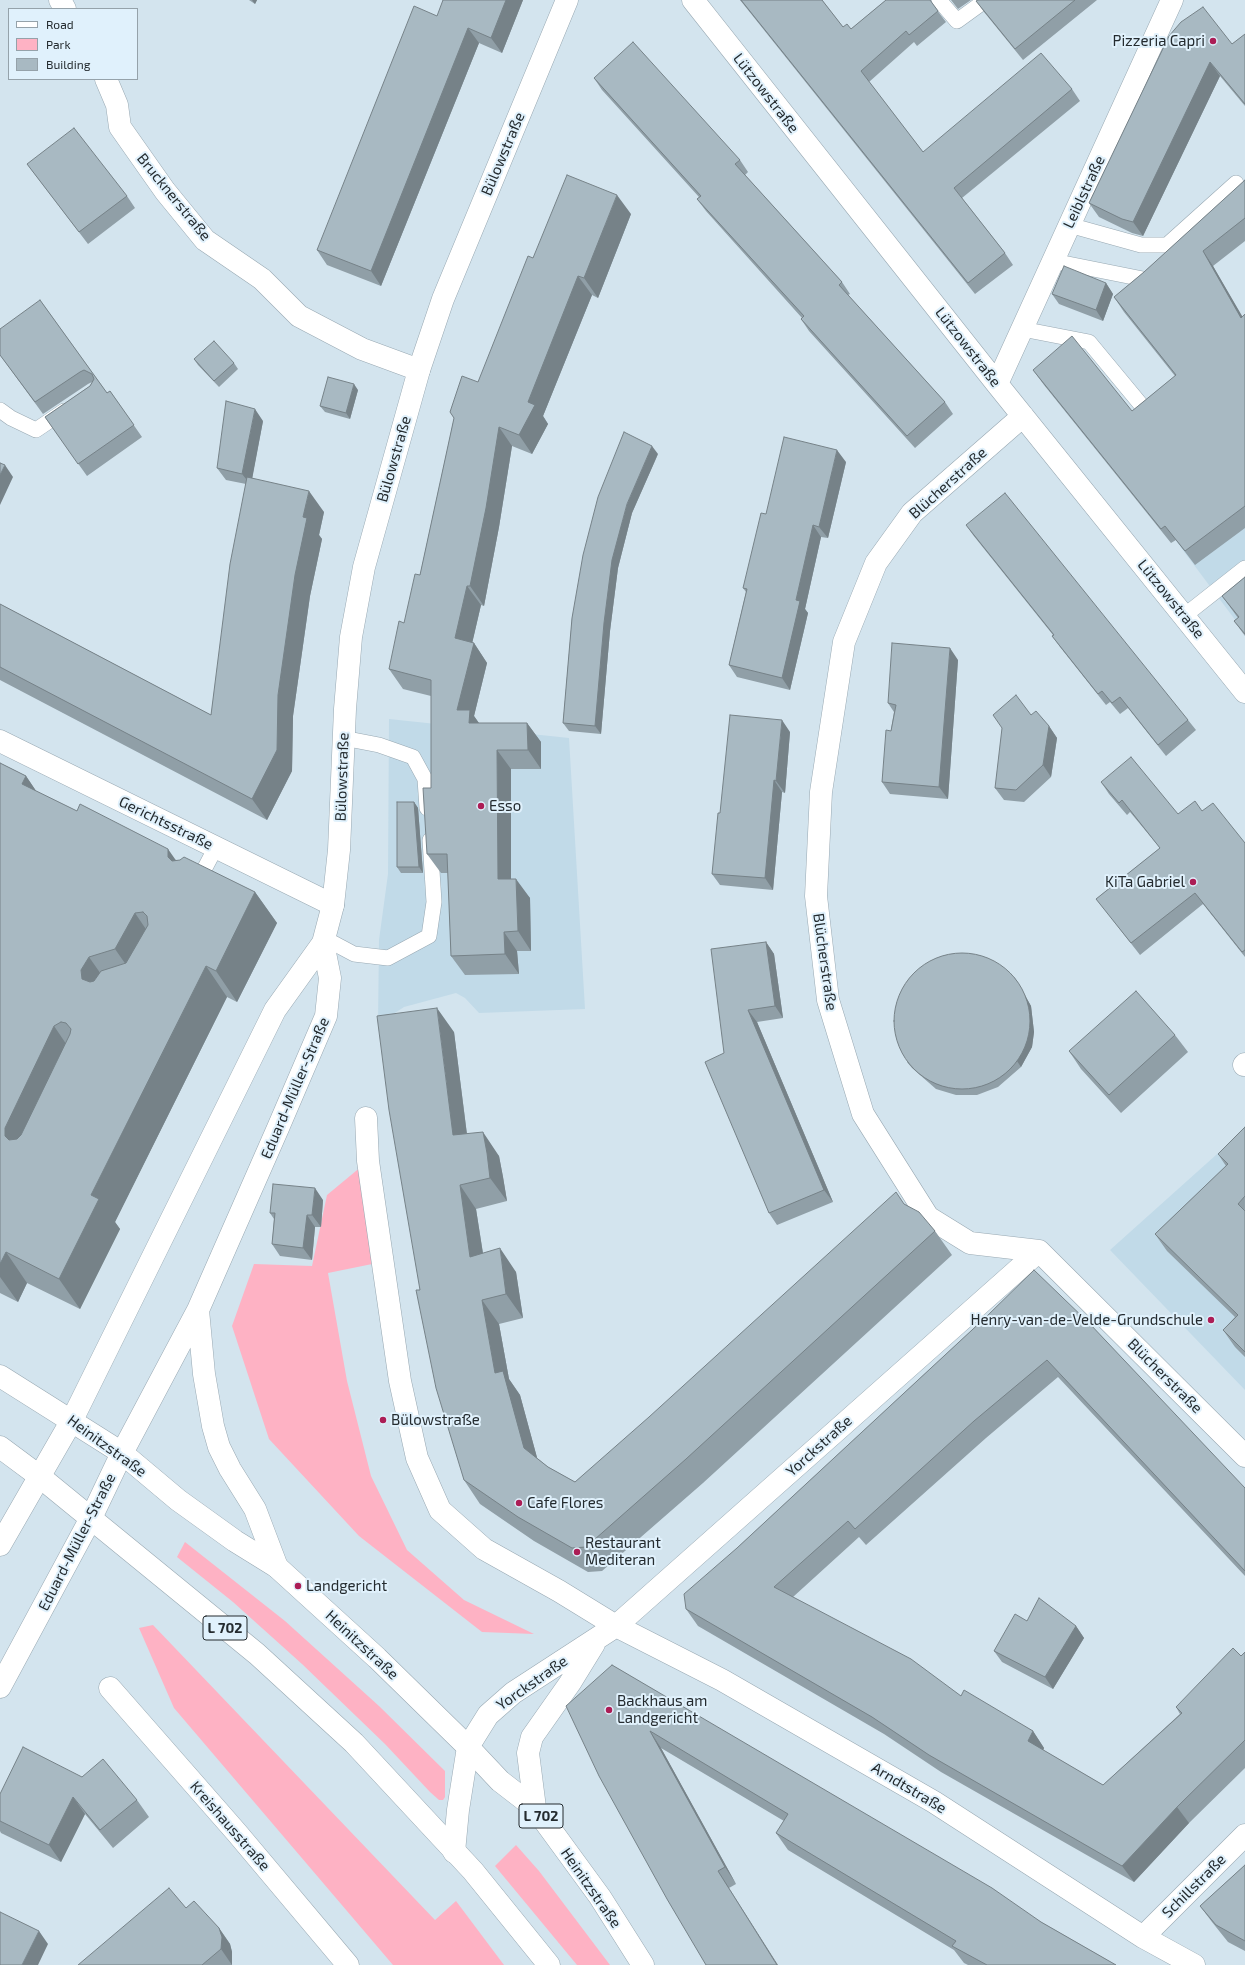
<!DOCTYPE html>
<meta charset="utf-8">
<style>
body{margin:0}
#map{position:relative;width:1245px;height:1965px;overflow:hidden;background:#d3e4ee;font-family:"Exo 2",sans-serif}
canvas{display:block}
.legend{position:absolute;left:8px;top:8px;width:130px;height:72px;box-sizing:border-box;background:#e0f1fc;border:1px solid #95a2aa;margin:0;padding:5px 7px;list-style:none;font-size:12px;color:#242b2f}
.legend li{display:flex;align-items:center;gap:8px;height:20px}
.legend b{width:20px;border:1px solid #95a2aa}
</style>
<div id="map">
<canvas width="1245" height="1965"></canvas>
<ul class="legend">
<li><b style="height:5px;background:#fff"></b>Road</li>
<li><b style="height:11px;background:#feb2c4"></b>Park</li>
<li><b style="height:11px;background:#a8b9c2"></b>Building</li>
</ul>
</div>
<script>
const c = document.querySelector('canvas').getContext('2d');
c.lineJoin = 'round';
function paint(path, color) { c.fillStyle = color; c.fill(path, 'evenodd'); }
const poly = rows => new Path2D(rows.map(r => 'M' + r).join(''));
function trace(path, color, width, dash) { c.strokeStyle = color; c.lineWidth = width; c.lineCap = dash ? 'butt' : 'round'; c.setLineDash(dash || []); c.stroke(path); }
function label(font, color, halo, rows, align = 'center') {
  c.font = font + ' "Exo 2",sans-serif'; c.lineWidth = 4; c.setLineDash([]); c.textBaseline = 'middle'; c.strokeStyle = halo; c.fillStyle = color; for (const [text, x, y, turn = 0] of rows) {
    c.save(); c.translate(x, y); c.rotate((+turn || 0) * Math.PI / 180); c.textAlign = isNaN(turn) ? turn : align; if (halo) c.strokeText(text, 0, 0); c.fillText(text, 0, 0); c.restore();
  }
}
const built = poly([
 [1245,492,1245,633,1176,541],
 [389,719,569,738,585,1009,479,1013,465,998,456,993,404,1007,378,1024,379,940,388,874],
 [1245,1129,1245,1390,1110,1250]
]);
const green = poly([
 [368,1161,382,1262,328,1273,347,1381,371,1476,407,1550,464,1600,534,1634,482,1632,359,1536,269,1439,232,1326,254,1264,312,1266,327,1195],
 [185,1542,285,1621,379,1706,445,1771,445,1797,443,1800,439,1800,430,1792,385,1744,302,1664,233,1602,177,1557],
 [153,1625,435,1920,456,1901,504,1965,393,1965,174,1708,139,1628],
 [516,1845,539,1871,610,1965,577,1965,495,1866]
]);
const lane = poly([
 [939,0,957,21,986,0],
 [1069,225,1141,245,1167,245,1236,183],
 [1053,261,1148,280],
 [1022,329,1089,342,1142,406],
 [0,410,11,418,36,430,64,411],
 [1184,616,1245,568],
 [343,738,379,745,413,757,425,779,427,808],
 [197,883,216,847],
 [324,938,354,954,388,958,429,936,434,902,430,840]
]);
const street = poly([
 [60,0,65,9],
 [693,0,997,384,1245,692],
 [106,79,117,105,120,127,165,191,205,240,262,279,299,316,362,349,419,370],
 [997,384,1172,0],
 [1023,416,912,513,876,563,844,642,821,792,816,896,828,1000,863,1114,928,1217,970,1243,1039,1251,1245,1456],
 [0,741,333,905],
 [1244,1065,1245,1064],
 [366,1118,368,1161,400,1381,417,1458,440,1510,484,1549,559,1591,616,1626,722,1680,934,1802,1143,1937,1194,1965],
 [110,1688,237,1833,348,1965],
 [535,1808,528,1753,532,1737,570,1683,594,1644],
 [454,1852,458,1810,468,1747,488,1715,513,1693,616,1626,1039,1251],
 [1143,1937,1245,1835]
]);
const secondary = poly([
 [198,1310,204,1374,213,1426,219,1447,230,1469,255,1509,277,1567],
 [0,1545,72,1420,275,1010,323,943,333,905,339,850,345,709,351,637,364,567,419,370,443,299,567,0],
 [0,1687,91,1518,122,1453,198,1310,278,1128,326,1016,330,978,323,943]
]);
const primary = poly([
 [0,1376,122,1453,178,1500,235,1541,277,1567,377,1658,468,1747,500,1781,535,1808,600,1897,643,1965],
 [0,1447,39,1476,257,1654,354,1743,473,1871,549,1965]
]);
const wall = poly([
 [249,0,257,0,255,4],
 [523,0,502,53,479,43,381,286,327,265,317,250,437,16],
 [740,0,822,0,843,27,851,29,886,0,930,0,930,1,946,22,917,46,914,42,869,82,923,152,1072,89,1080,101,962,198,1005,253,1013,265,975,294],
 [951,0,971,0,958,9],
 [978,0,1097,0,1023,60,984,12,976,1],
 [1245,34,1245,106,1220,76,1143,236,1132,233,1099,217,1089,203,1169,36,1232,44],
 [594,78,740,160,748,172,745,175,842,282,850,294,848,295,945,402,953,414,915,448,809,331,801,319,802,318,706,211,697,199,699,197,602,90],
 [27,164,127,196,135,208,88,244],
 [1245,180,1245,241,1213,266,1242,317,1245,314,1245,528,1195,565,1176,540,1171,543,1044,385,1033,370,1132,411,1175,376,1124,312,1114,297,1144,272],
 [631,214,598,298,592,295,543,416,548,424,532,454,512,446,499,527,484,606,481,605,472,643,474,643,487,663,474,716,479,723,527,723,541,742,541,769,511,769,511,879,530,898,531,951,517,951,519,974,465,975,451,956,448,873,441,873,427,854,431,788,431,696,403,689,389,669,420,575,454,418,450,412,478,382,533,258],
 [1106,283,1113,294,1103,321,1059,304,1052,294],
 [40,300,107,393,110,391,142,437,87,476,45,417,90,386,92,382,88,384,43,414,0,355],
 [194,359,234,363,238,369,219,387,198,365],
 [358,390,350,419,325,412,320,406],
 [263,421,252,478,324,512,319,535,322,539,310,596,293,716,292,771,267,820,0,680,0,604,211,715,246,484,226,480,217,468],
 [658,454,632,513,618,568,610,631,601,734,569,731,563,723,572,618],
 [846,462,828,538,821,537,805,609,808,613,790,690,737,677,729,665,746,592,743,588,766,514],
 [966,525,1188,720,1196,730,1166,756,1128,708,1120,714,1110,702,1106,705,1060,647,1052,636,1053,635,973,535],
 [1245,577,1245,636,1234,621,1238,618,1222,596],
 [958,660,948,799,890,794,882,782,894,712,888,703],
 [1031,715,1049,726,1057,738,1051,777,1024,802,1004,800,995,788],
 [790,732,785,793,782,792,773,890,720,885,712,874,720,813],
 [0,763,26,776,36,791,176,860,255,892,277,923,237,1002,227,997,115,1222,120,1229,80,1309,27,1283,18,1302,0,1293],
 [1101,782,1178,814,1202,811,1245,843,1245,957,1203,904,1140,955,1105,910,1096,899,1160,848,1130,812,1127,815,1109,794],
 [414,802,418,808,423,873,401,873,397,867],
 [766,942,774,954,783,1018,757,1022,833,1202,777,1225,769,1213,724,1053],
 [1014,977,1018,983,1031,1006,1034,1032,1032,1047,1021,1067,998,1087,977,1095,956,1095,936,1089,912,1068,907,1062],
 [454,1032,467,1134,499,1156,503,1177,507,1201,476,1209,483,1253,516,1272,523,1318,499,1324,509,1379,520,1395,537,1458,548,1467,575,1482,904,1204,935,1231,952,1255,703,1483,602,1571,588,1572,534,1541,480,1504,464,1480,420,1290],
 [1175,1035,1188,1052,1121,1113,1081,1069,1069,1051],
 [1245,1127,1245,1357,1235,1347,1223,1330,1235,1317,1167,1251,1155,1234,1226,1166,1218,1154],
 [323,1200,321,1227,315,1227,312,1260,280,1256,272,1244,274,1219,270,1213],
 [986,1317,1245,1488,1245,1576,1058,1377,986,1438,866,1545,859,1537,793,1597,961,1696,1033,1731,1044,1748,1043,1750,1103,1785,1180,1714,1176,1707,1241,1656,1245,1652,1245,1768,1189,1823,1134,1882,941,1772,884,1734,698,1626,686,1609,737,1548],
 [1027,1621,1076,1626,1084,1638,1053,1689,1002,1662,994,1651],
 [612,1665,1041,1922,1116,1965,968,1965,964,1963,954,1950,788,1850,776,1833,784,1821,661,1748,736,1884,729,1888,706,1965],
 [82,1777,137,1800,149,1817,113,1848,85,1814,61,1862,1,1833,0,1831,0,1821],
 [1245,1865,1245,1951,1228,1942,1212,1922,1200,1906],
 [186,1908,219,1928,230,1944,232,1952,232,1965,78,1965]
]);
const shadedWall = poly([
 [252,0,257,0,255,4],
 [506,0,523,0,502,53,491,38],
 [468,28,479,43,381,286,371,271],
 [1210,62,1220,76,1143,236,1133,222],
 [617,195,631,214,598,298,584,278],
 [1203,251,1213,266,1245,321,1241,318],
 [578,276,592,295,543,416,548,424,532,454,519,435,528,402],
 [1106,283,1113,294,1103,321,1096,310],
 [354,384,358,390,350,419,346,413],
 [255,409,263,421,251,485,242,474],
 [499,427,512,446,499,527,484,606,470,586],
 [652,446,658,454,632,513,618,568,610,631,601,734,595,726,604,623,612,560,627,504],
 [837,450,846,462,828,538,819,527],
 [5,465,13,477,0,505,0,475],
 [309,491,324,512,319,535,322,539,310,596,293,716,292,771,267,820,252,799,278,695,303,517],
 [813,525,821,537,805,609,808,613,790,690,782,678,796,600],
 [467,586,481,605,469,657,455,638],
 [474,643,487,663,474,716,483,729,483,742,457,710],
 [950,648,958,660,948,799,939,787],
 [782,720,790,732,785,793,776,781],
 [527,723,541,742,541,769,528,750],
 [1049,726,1057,738,1051,777,1043,765],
 [497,750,511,769,511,899,498,879],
 [26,776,47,807,22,784],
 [774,780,782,792,773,890,765,878],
 [414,802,418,808,423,873,419,867],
 [168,849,189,879,168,857],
 [516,879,530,898,531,951,518,931],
 [255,892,277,923,237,1002,216,971],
 [135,913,156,944,136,979,115,949],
 [504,932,517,951,519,974,505,954],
 [766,942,774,954,783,1018,775,1006],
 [89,957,110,987,103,1000,82,979,81,970],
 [206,966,227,997,115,1222,120,1229,80,1309,59,1279,91,1195],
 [1014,977,1018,983,1031,1006,1034,1032,1032,1047,1021,1067,1017,1061],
 [437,1008,454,1032,470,1159,453,1135],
 [748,1010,757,1022,833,1202,824,1190],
 [54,1026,75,1057,26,1167,5,1136,5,1128],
 [483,1132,499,1156,503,1177,507,1201,490,1178],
 [460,1185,476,1209,487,1280,470,1257],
 [315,1188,323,1200,321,1227,312,1215],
 [307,1215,315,1227,312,1260,303,1248],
 [500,1248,516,1272,523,1318,506,1294],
 [6,1252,27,1283,18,1302,0,1277,0,1264],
 [482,1300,499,1324,509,1379,520,1395,541,1472,524,1448,495,1373],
 [1076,1626,1084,1638,1053,1689,1045,1677],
 [650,1731,661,1748,736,1884,725,1867],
 [1033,1731,1044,1748,1040,1758,1028,1741],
 [73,1797,85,1814,61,1862,49,1845],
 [1177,1807,1189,1823,1134,1882,1122,1866],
 [718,1871,729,1888,778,1965,777,1965],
 [219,1928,230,1944,232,1952,232,1965,221,1949],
 [39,1931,48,1944,38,1965,22,1965]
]);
const building = poly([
 [443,0,506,0,491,38,468,28,371,271,317,250,414,6,437,16,443,0],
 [741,0,822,0,843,27,847,24,851,29,886,0,930,0,938,11,909,35,906,31,861,71,923,152,1041,53,1072,89,954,188,1005,253,968,283,741,0],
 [978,0,1075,0,1015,49,976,1,978,0],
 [1203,7,1232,44,1245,34,1245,104,1210,62,1133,222,1122,219,1089,203,1169,36,1181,22,1203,7],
 [633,42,740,160,735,164,842,282,839,285,945,402,907,436,801,319,804,316,697,199,701,196,594,78,633,42],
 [74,128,127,196,79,232,27,164,74,128],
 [567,175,617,195,584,278,578,276,528,402,535,405,519,435,499,427,486,508,470,586,467,586,455,638,474,643,457,710,470,710,469,723,527,723,528,750,497,750,498,879,516,879,518,931,504,932,505,954,451,956,447,854,427,854,423,788,431,788,431,680,389,669,399,621,404,623,415,574,420,575,454,418,450,412,462,376,478,382,528,256,533,258,567,175],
 [1245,180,1245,218,1203,251,1241,318,1245,314,1245,506,1185,551,1165,526,1161,529,1033,370,1072,336,1132,411,1176,375,1114,297,1144,272,1245,180],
 [1064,266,1106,283,1096,310,1052,294,1064,266],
 [40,300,107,393,110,391,134,425,78,464,45,417,90,386,94,379,92,374,84,370,80,372,35,402,0,355,0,329,40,300],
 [214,341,234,363,214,381,194,359,214,341],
 [328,377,354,384,346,413,320,406,328,377],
 [226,401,255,409,242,474,217,468,226,401],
 [624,432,652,446,627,504,612,560,604,623,595,726,563,723,572,618,583,555,598,497,624,432],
 [784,437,837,450,819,527,813,525,796,600,800,601,782,678,729,665,747,589,743,588,761,513,766,514,784,437],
 [0,463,5,465,0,475,0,463],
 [247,477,309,491,303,517,307,518,295,575,278,695,277,750,252,799,0,667,0,604,211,715,230,564,247,477],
 [1005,493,1188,720,1158,745,1120,697,1112,703,1102,691,1098,694,1052,636,1054,635,966,525,1005,493],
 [1245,577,1245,634,1234,621,1239,617,1222,596,1245,577],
 [892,643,950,648,939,787,882,782,886,730,891,731,896,705,888,703,892,643],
 [1016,695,1031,715,1036,711,1049,726,1043,765,1016,790,995,788,1002,728,993,715,1016,695],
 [730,715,782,720,776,781,774,780,765,878,712,874,718,813,720,813,730,715],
 [1131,757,1178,814,1195,801,1202,811,1213,803,1245,843,1245,950,1242,952,1195,893,1131,943,1096,899,1160,848,1122,800,1119,803,1101,782,1131,757],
 [0,763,26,776,22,784,77,811,80,804,168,849,168,857,172,861,180,860,184,857,255,892,216,971,206,966,91,1195,99,1199,59,1279,6,1252,0,1264,0,763],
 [143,912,147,916,148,925,126,963,101,971,94,981,90,982,82,979,81,970,89,957,115,949,135,913,143,912],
 [61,1022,66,1023,71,1029,70,1034,21,1135,17,1139,9,1140,5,1136,5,1128,54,1026,61,1022],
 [397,802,414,802,419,867,397,867,397,802],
 [766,942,775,1006,748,1010,824,1190,769,1213,705,1062,724,1053,711,949,766,942],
 '894 1021a68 68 0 1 1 136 0a68 68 0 1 1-136 0Z',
 [1136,991,1175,1035,1109,1095,1069,1051,1136,991],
 [437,1008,453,1135,483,1132,487,1153,490,1178,460,1185,470,1257,500,1248,506,1294,482,1300,495,1373,503,1371,524,1448,548,1467,575,1482,649,1417,896,1192,904,1204,919,1212,935,1231,686,1459,586,1547,572,1548,518,1517,464,1480,436,1388,416,1290,420,1290,389,1110,377,1016,437,1008],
 [1245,1127,1245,1196,1238,1204,1245,1211,1245,1352,1223,1330,1238,1315,1155,1234,1228,1164,1218,1154,1245,1127],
 [273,1184,315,1188,312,1215,307,1215,303,1248,272,1244,275,1213,270,1213,273,1184],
 [1034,1270,1089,1323,1245,1488,1245,1571,1047,1360,974,1421,855,1529,848,1521,774,1587,911,1659,961,1696,964,1690,1033,1731,1028,1741,1103,1785,1182,1713,1176,1707,1233,1648,1241,1656,1245,1652,1245,1740,1177,1807,1122,1866,929,1755,872,1717,686,1609,684,1594,737,1548,986,1317,1034,1270],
 [1039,1598,1076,1626,1045,1677,994,1651,1015,1614,1027,1621,1039,1598],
 [612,1665,992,1888,1041,1922,1116,1965,987,1965,952,1946,956,1941,776,1833,788,1814,650,1731,725,1867,718,1871,777,1965,706,1965,667,1899,599,1776,566,1706,612,1665],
 [23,1747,82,1777,103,1759,137,1800,100,1830,73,1797,49,1845,0,1821,0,1794,23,1747],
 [1245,1865,1245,1941,1216,1925,1200,1906,1245,1865],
 [169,1888,186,1908,194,1901,219,1928,222,1937,221,1949,202,1965,78,1965,169,1888],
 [0,1912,39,1931,22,1965,0,1965,0,1912]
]);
const markers = [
 [1213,41,4,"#ac1d55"],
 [481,806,4,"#ac1d55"],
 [1193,882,4,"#ac1d55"],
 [1211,1320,4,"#ac1d55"],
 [383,1420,4,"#ac1d55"],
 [519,1503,4,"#ac1d55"],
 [577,1552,4,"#ac1d55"],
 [298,1586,4,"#ac1d55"],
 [609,1710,4,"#ac1d55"]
];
const shields = [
 [225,1628,44],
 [541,1816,44]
];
const shieldNames = [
 ["L 702",225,1628],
 ["L 702",541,1816]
];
const poiNames = [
 ["Pizzeria Capri",1205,41,"right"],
 ["Esso",489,806],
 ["KiTa Gabriel",1185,882,"right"],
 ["Henry-van-de-Velde-Grundschule",1203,1320,"right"],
 ["Bülowstraße",391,1420],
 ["Cafe Flores",527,1503],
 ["Restaurant",585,1543],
 ["Mediteran",585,1560],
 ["Landgericht",306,1586],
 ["Backhaus am",617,1701],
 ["Landgericht",617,1718]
];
const streetNames = [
 ["Lützowstraße",766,93,52],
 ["Bülowstraße",503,154,-67],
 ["Leiblstraße",1084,192,-65],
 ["Brucknerstraße",174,197,51],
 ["Lützowstraße",968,347,52],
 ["Bülowstraße",394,459,-74],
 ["Blücherstraße",948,483,-42],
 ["Lützowstraße",1171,599,51],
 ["Bülowstraße",342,777,-88],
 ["Gerichtsstraße",166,823,26],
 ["Blücherstraße",825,962,82],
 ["Eduard-Müller-Straße",295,1088,-67],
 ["Blücherstraße",1165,1376,45],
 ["Heinitzstraße",107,1446,36],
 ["Yorckstraße",819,1446,-42],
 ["Eduard-Müller-Straße",77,1542,-63],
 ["Heinitzstraße",362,1645,43],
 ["Yorckstraße",532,1683,-35],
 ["Arndtstraße",909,1788,31],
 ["Kreishausstraße",230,1826,49],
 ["Schillstraße",1194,1886,-45],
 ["Heinitzstraße",591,1888,55]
];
paint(built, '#c1dae8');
paint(green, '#feb2c4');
trace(lane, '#98a8b2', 16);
trace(street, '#98a8b2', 23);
trace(secondary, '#98a8b2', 23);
trace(primary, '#98a8b2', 23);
trace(lane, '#fff', 15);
trace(street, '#fff', 22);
trace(secondary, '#fff', 22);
trace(primary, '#fff', 22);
paint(wall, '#909fa7');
paint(shadedWall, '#768288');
paint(building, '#a8b9c2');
trace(building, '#768288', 1);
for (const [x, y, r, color] of markers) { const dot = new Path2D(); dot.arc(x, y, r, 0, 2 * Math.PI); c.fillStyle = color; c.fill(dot); trace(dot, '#e0f1fc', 1.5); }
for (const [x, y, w] of shields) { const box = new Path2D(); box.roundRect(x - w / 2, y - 12, w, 24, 3); c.fillStyle = '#e0f1fc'; c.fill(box); trace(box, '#242b2f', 1); }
label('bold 14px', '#242b2f', null, shieldNames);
label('15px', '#242b2f', '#e0f1fc', poiNames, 'left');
label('15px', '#242b2f', '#e0f1fc', streetNames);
</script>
